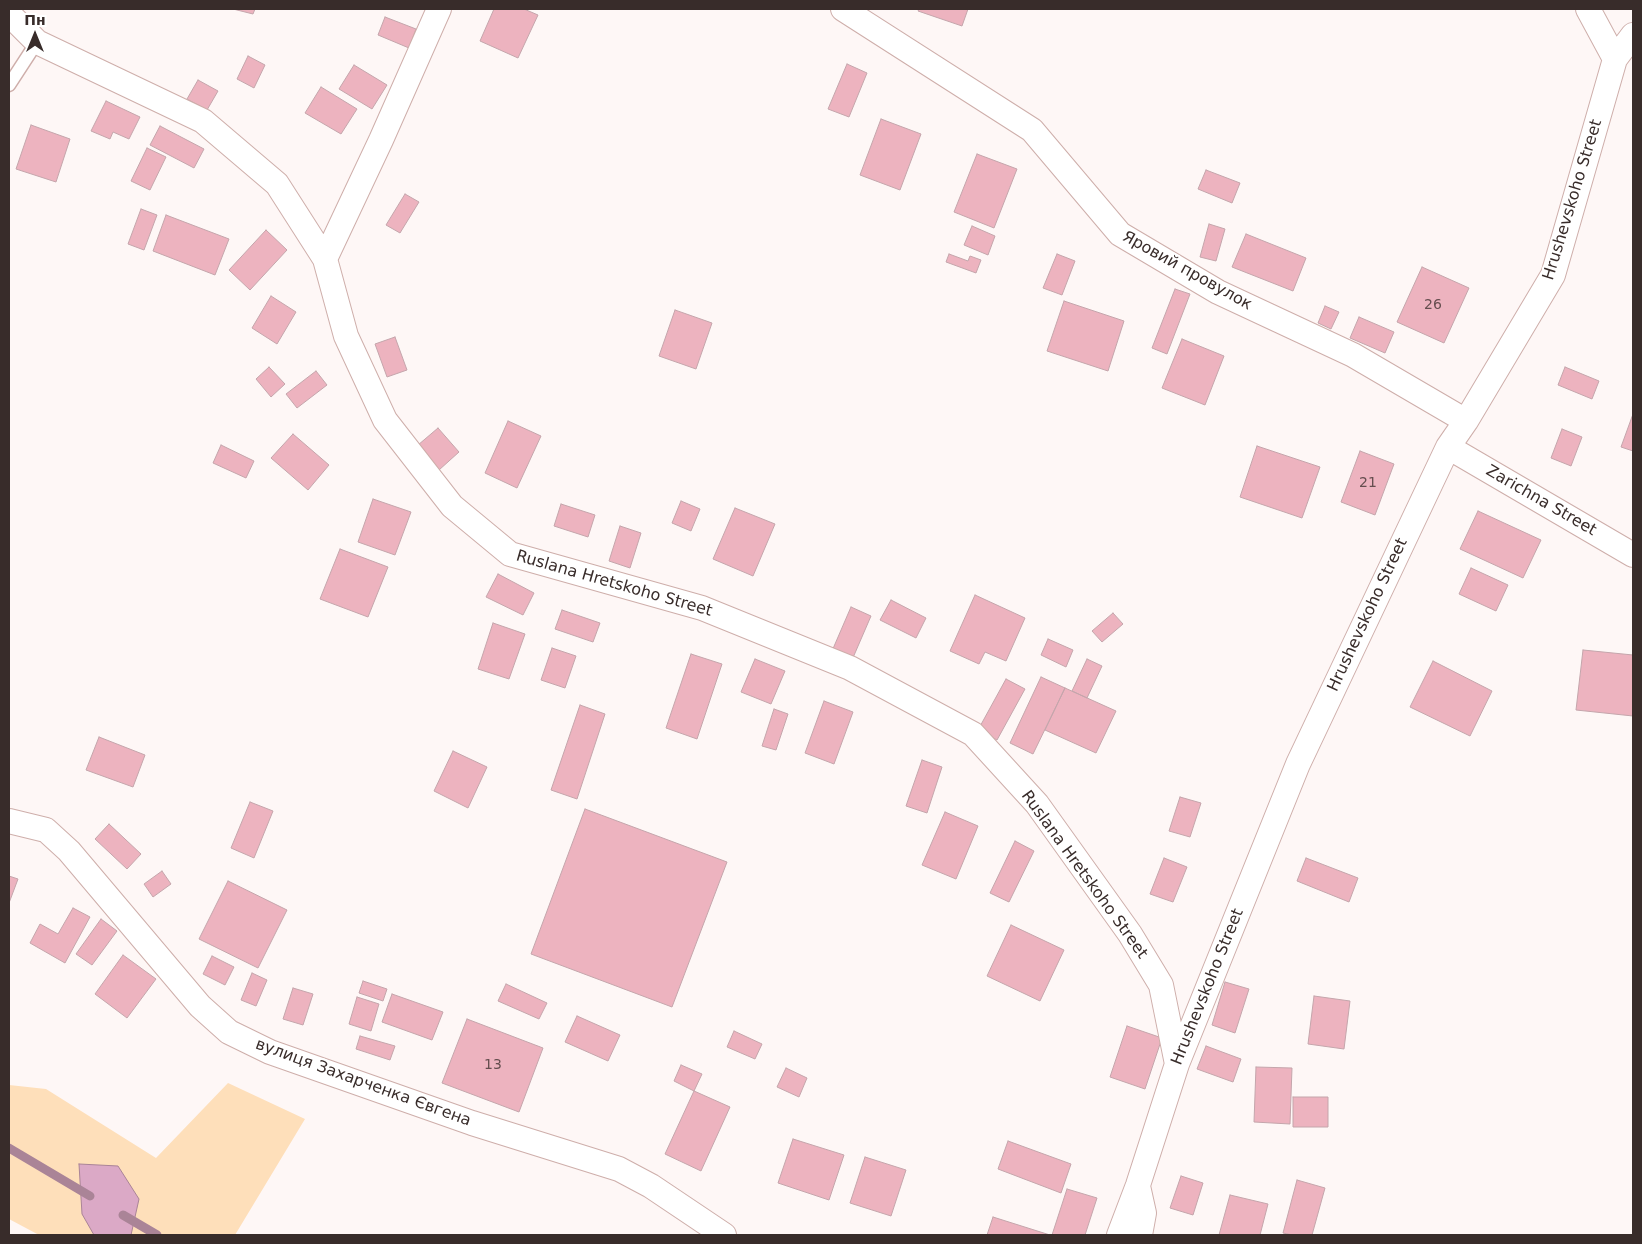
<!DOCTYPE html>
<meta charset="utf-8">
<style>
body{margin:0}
#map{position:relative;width:1642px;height:1244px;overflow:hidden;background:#fef7f6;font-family:"DejaVu Sans",sans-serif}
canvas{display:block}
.frame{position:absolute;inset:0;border:10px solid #382c2a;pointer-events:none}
.north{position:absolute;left:10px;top:10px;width:50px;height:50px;-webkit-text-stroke:4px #fff;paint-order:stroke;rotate:0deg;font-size:14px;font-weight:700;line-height:20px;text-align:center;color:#382c2a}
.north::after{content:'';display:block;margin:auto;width:18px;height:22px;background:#382c2a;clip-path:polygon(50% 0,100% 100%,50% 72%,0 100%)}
</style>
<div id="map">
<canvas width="1642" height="1244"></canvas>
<div class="frame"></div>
<div class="north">Пн</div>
</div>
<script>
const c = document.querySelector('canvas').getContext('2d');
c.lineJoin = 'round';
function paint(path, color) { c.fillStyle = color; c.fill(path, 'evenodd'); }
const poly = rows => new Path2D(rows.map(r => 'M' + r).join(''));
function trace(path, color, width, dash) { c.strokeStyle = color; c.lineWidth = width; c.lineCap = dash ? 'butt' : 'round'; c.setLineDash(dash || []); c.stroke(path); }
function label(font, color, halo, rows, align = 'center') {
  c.font = font + ' "DejaVu Sans",sans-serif'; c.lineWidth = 4; c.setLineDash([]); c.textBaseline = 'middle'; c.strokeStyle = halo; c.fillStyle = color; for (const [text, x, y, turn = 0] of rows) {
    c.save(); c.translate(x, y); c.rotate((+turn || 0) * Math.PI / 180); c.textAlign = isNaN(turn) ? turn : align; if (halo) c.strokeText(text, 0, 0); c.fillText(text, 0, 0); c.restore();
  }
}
const green = poly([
 [228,1083,305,1119,235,1235,39,1235,9,1219,9,1085,46,1089,156,1158]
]);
const water = poly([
 [79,1164,118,1166,139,1199,131,1235,94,1235,82,1214,79,1164]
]);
const stream = poly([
 [9,1148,90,1196],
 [123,1215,157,1235]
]);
const building = poly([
 [233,9,255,9,253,14,233,9],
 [494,9,524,9,538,15,518,58,480,41,494,9],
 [919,9,968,9,962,26,918,11,919,9],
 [385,17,416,29,409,48,378,35,385,17],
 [248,56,265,65,254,88,237,79,248,56],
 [847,64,867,73,849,117,828,109,847,64],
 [354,65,387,85,372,109,339,89,354,65],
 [198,80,218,91,207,110,187,99,198,80],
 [321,87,357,109,341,134,305,113,321,87],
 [106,101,140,117,129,139,113,132,110,139,91,131,106,101],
 [881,119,921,134,900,190,860,175,881,119],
 [31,125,70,139,56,182,16,169,31,125],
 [160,126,204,149,194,168,150,145,160,126],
 [147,148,166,157,150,190,131,181,147,148],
 [977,154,1017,169,994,228,954,212,977,154],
 [1206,170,1240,183,1232,203,1198,189,1206,170],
 [405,194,419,202,400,233,386,225,405,194],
 [141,209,157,215,144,250,128,244,141,209],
 [166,215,229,239,215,275,153,251,166,215],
 [1209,224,1225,229,1216,261,1200,257,1209,224],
 [972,226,995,236,988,255,964,245,972,226],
 [266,230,287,250,250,290,229,270,266,230],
 [1246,234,1306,258,1293,291,1232,267,1246,234],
 [949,254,968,261,970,256,981,260,976,273,946,262,949,254],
 [1057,254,1075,261,1062,295,1043,288,1057,254],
 [1422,267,1469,288,1444,343,1397,322,1422,267],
 [1175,289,1190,294,1167,354,1152,348,1175,289],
 [271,296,296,312,277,344,252,328,271,296],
 [1064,301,1124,321,1108,371,1047,351,1064,301],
 [1325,306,1339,312,1331,329,1318,323,1325,306],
 [675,310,712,323,696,369,659,356,675,310],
 [1359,317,1394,332,1385,353,1350,338,1359,317],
 [395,337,407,370,387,377,375,344,395,337],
 [1182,339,1224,356,1205,405,1162,388,1182,339],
 [269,367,285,384,271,397,256,379,269,367],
 [1565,367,1599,381,1592,399,1558,385,1565,367],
 [316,371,327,385,297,408,286,394,316,371],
 [1633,414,1633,451,1621,447,1633,414],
 [508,421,541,436,517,488,485,473,508,421],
 [438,428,459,452,439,470,418,445,438,428],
 [1562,429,1582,437,1571,466,1551,458,1562,429],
 [293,434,329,465,308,490,271,458,293,434],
 [221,445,254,461,246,478,213,463,221,445],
 [1257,446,1320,467,1302,518,1240,497,1257,446],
 [1360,451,1394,464,1375,515,1341,502,1360,451],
 [373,499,411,512,395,555,358,542,373,499],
 [681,501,700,509,691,531,672,523,681,501],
 [561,504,595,515,588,537,554,526,561,504],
 [735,508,775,524,753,576,713,559,735,508],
 [1478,511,1541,540,1523,578,1460,549,1478,511],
 [620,526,641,533,630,568,609,561,620,526],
 [340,549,388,567,368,617,320,599,340,549],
 [1471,568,1508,585,1496,611,1459,594,1471,568],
 [498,574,534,593,523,615,486,597,498,574],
 [975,595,1025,618,1006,661,985,652,979,664,950,651,975,595],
 [891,600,926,618,916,638,880,620,891,600],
 [851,607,871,616,852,660,832,651,851,607],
 [562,610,600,623,593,642,555,629,562,610],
 [1113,613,1123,624,1102,642,1092,631,1113,613],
 [493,623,525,634,509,679,478,669,493,623],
 [1048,639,1073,650,1066,667,1041,655,1048,639],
 [552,648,576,656,565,688,541,680,552,648],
 [1583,650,1633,655,1633,716,1576,710,1583,650],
 [691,654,722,664,697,739,666,728,691,654],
 [755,659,785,671,771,704,741,692,755,659],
 [1087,659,1102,666,1087,698,1072,691,1087,659],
 [1433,661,1492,691,1470,736,1410,707,1433,661],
 [1041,677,1065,688,1033,754,1010,743,1041,677],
 [1006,679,1025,689,997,740,978,730,1006,679],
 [1065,688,1116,711,1096,753,1045,730,1065,688],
 [824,701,853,712,834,764,805,753,824,701],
 [580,705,605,714,577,799,551,790,580,705],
 [774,709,788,714,776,750,762,746,774,709],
 [99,737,145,755,133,787,86,770,99,737],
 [453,751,487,767,468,808,434,791,453,751],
 [922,760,942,767,927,813,906,806,922,760],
 [1180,797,1201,803,1190,837,1169,831,1180,797],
 [250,802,273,811,254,858,231,848,250,802],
 [585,809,727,862,672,1007,531,954,585,809],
 [945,812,978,826,956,879,922,865,945,812],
 [109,824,141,854,127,869,95,839,109,824],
 [1015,841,1034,851,1009,902,990,893,1015,841],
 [1164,858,1187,867,1173,902,1150,894,1164,858],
 [1306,858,1358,878,1349,902,1297,881,1306,858],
 [162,871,171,884,153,897,144,884,162,871],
 [9,876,18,879,9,903,9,876],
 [228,881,287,910,258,968,199,939,228,881],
 [73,908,90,917,65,963,30,943,40,924,58,934,73,908],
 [101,919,117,931,92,965,76,954,101,919],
 [1011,925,1064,950,1040,1001,987,976,1011,925],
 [123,955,156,979,127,1018,95,994,123,955],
 [212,956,234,967,225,985,203,974,212,956],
 [252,973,267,980,256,1006,241,1000,252,973],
 [363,981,387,989,383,1001,359,993,363,981],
 [1225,982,1249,989,1235,1033,1212,1025,1225,982],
 [506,984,547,1003,539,1019,498,1001,506,984],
 [293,988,313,994,303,1025,283,1019,293,988],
 [392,994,443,1012,432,1040,382,1022,392,994],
 [1314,996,1350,1001,1344,1049,1308,1044,1314,996],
 [357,997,379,1004,371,1031,349,1024,357,997],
 [577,1016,620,1035,608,1061,565,1042,577,1016],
 [467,1019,543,1048,519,1112,442,1083,467,1019],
 [1127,1026,1162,1038,1145,1089,1110,1077,1127,1026],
 [734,1031,762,1044,755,1059,727,1047,734,1031],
 [360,1036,395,1046,390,1060,356,1049,360,1036],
 [1206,1046,1241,1059,1233,1082,1197,1069,1206,1046],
 [681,1065,702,1074,694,1091,674,1081,681,1065],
 [1256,1067,1292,1068,1290,1124,1254,1122,1256,1067],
 [786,1068,807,1078,799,1097,777,1087,786,1068],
 [694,1091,730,1107,701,1171,665,1154,694,1091],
 [1293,1097,1328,1097,1328,1127,1293,1127,1293,1097],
 [793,1139,844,1155,829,1200,778,1183,793,1139],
 [1008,1141,1071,1164,1061,1193,998,1169,1008,1141],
 [865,1157,906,1170,891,1216,850,1203,865,1157],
 [1181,1176,1203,1183,1193,1215,1170,1208,1181,1176],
 [1297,1180,1325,1188,1312,1235,1292,1235,1283,1233,1297,1180],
 [1067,1189,1097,1198,1085,1235,1052,1235,1067,1189],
 [1230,1195,1268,1204,1260,1235,1219,1235,1230,1195],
 [993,1217,1050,1235,987,1235,993,1217]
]);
const lane = poly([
 [9,85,37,42]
]);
const street = poly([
 [843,9,1032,130,1120,234,1218,292,1353,355,1466,421],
 [9,14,37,42,203,121,277,184,325,259,346,336,385,420,452,506,510,554,702,608,850,668,973,734,1037,804,1130,934,1161,985,1177,1064],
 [1615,59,1633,35],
 [325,259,381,140,439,9],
 [1448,447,1633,555],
 [9,821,46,830,69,851,200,1006,229,1032,270,1052,472,1123,619,1169,651,1186,724,1235],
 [1138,1186,1144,1213,1140,1235],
 [1119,1235,1138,1185,1177,1064,1298,764,1448,447,1466,421,1553,275,1615,59,1588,9]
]);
const numberNames = [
 ["26",1433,305],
 ["21",1368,483],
 ["13",493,1065]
];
const streetNames = [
 ["Hrushevskoho Street",1573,200,-73],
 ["Яровий провулок",1187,271,29],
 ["Zarichna Street",1541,501,30],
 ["Ruslana Hretskoho Street",614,584,16],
 ["Hrushevskoho Street",1368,615,-65],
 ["Ruslana Hretskoho Street",1084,875,54],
 ["Hrushevskoho Street",1208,987,-68],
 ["вулиця Захарченка Євгена",363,1083,20]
];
paint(green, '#fedfba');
paint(water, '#dba9c6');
trace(water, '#aa8497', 1);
trace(stream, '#aa8497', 9);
paint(building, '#edb3bf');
trace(building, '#c4a5ab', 1);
trace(lane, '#ceaeaa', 15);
trace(street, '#ceaeaa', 26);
trace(lane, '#fff', 12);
trace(street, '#fff', 24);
label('14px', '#654e4f', null, numberNames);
label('16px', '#382c2a', '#fff', streetNames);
</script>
